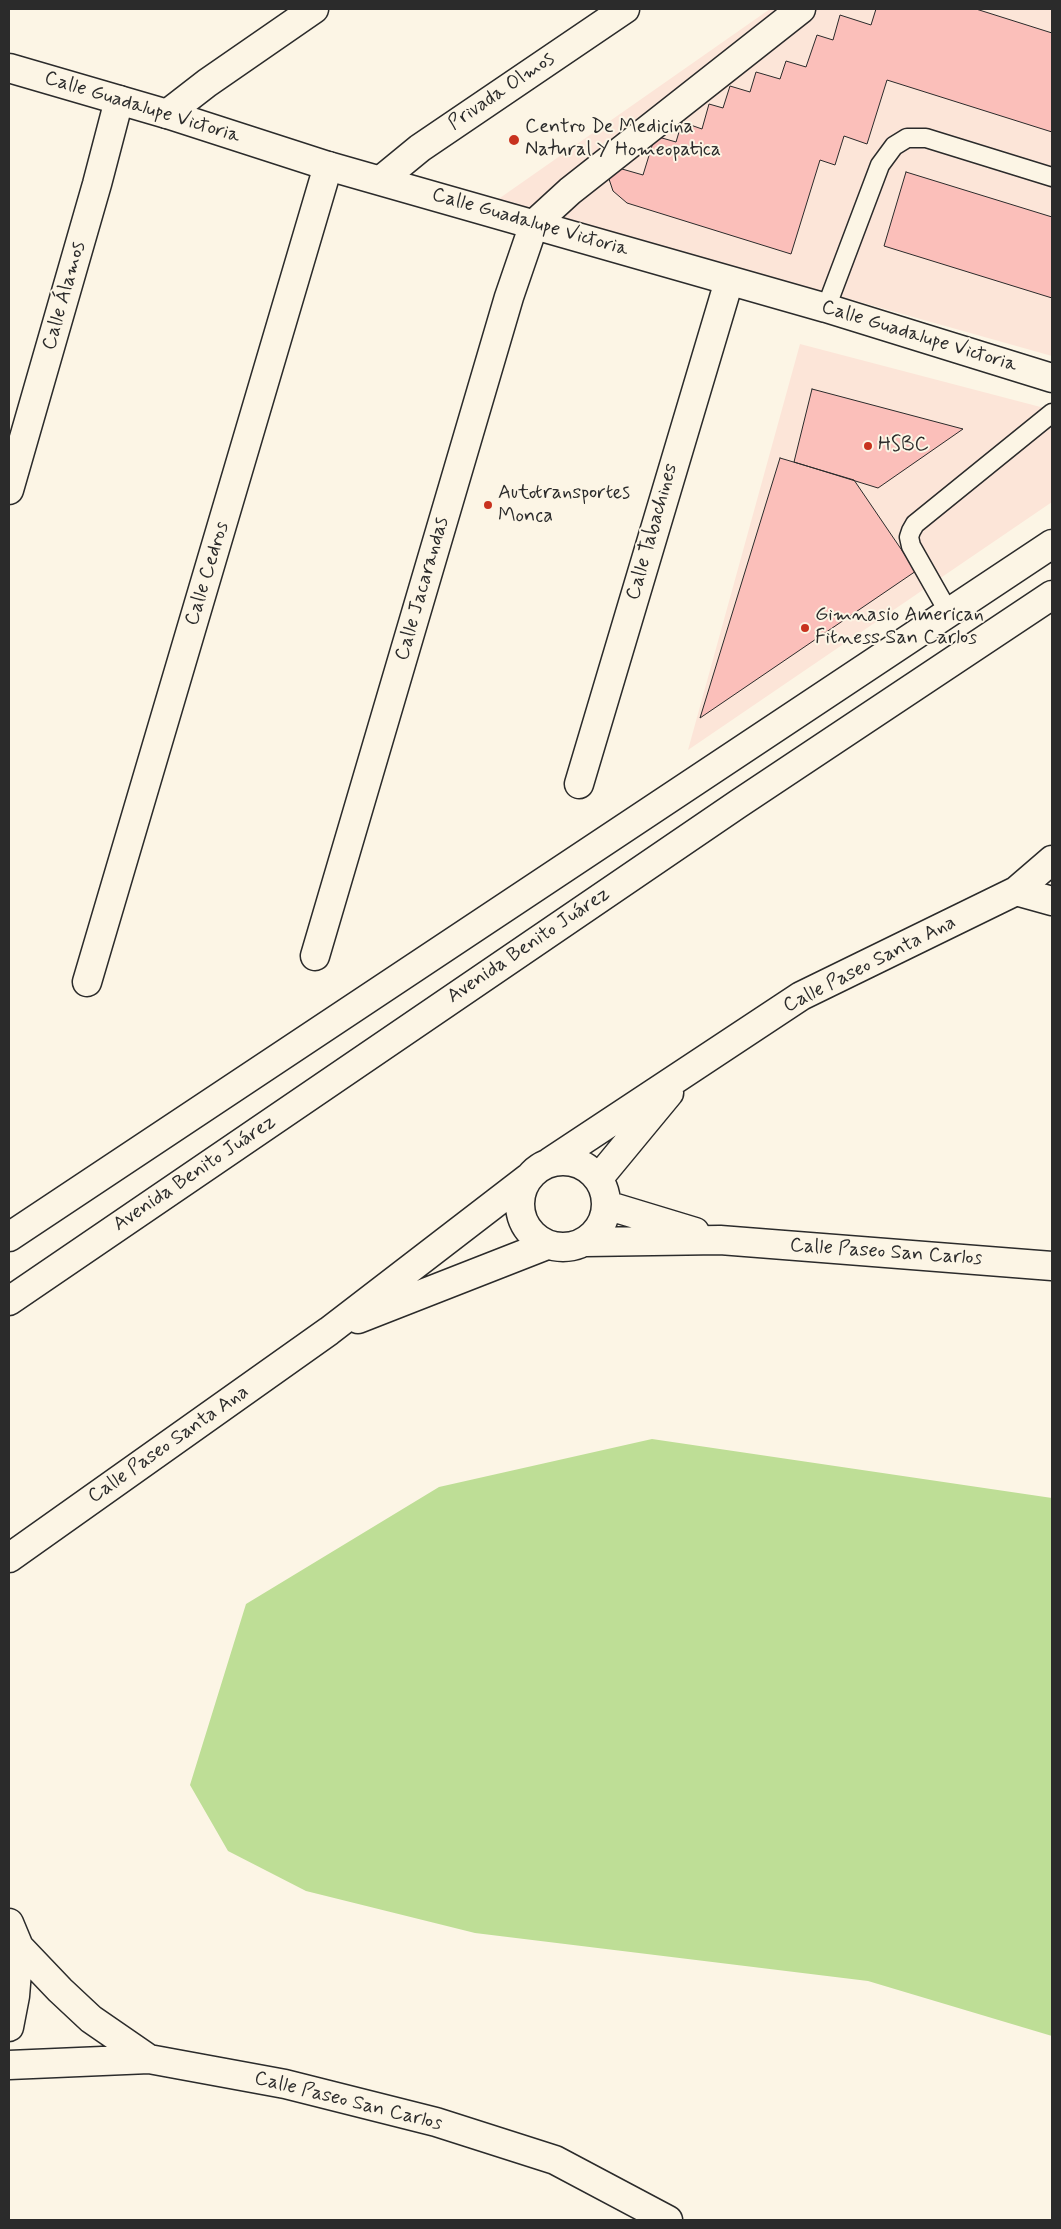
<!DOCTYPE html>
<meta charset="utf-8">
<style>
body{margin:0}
#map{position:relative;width:1061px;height:2229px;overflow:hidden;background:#fcf5e5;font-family:Mynerve,sans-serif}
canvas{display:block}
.frame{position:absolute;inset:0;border:10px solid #2b2b2b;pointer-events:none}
</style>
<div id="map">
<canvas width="1061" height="2229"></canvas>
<div class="frame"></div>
</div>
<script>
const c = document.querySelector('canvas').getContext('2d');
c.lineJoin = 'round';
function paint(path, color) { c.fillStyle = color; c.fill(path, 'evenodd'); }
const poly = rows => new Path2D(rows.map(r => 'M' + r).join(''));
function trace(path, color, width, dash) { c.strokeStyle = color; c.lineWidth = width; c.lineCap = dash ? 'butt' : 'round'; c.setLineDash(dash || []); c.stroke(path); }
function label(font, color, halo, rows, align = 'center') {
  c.font = font + ' Mynerve,sans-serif'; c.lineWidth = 4; c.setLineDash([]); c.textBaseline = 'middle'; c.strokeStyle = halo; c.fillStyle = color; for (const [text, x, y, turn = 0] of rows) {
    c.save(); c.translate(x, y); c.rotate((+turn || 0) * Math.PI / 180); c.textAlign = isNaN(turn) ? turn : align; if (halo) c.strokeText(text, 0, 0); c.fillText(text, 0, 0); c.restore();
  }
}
const built = poly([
 [770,9,1052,9,1052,356,497,200],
 [800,344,1052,410,1052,502,688,750]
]);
const green = poly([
 [652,1439,1052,1498,1052,2036,868,1981,475,1933,306,1891,228,1851,190,1785,246,1604,439,1487]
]);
const building = poly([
 [876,9,976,9,1052,33,1052,132,887,80,867,144,844,136,835,165,820,160,791,254,627,203,613,191,609,179,608,165,643,175,655,136,676,142,682,122,702,129,709,104,723,108,730,86,750,92,756,72,780,79,786,61,806,67,817,35,833,40,840,15,871,25,876,9],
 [906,172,1052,217,1052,298,884,246,906,172],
 [812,389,963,429,878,488,794,462,812,389],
 [780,458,854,480,916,571,700,718,780,458]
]);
const lane = poly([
 [826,308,880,165,894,146,907,138,926,138,1052,177],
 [949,613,911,546,909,537,911,531,915,524,1052,413]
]);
const street = poly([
 [167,114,207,83,314,9],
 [381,180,420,148,625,9],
 [9,490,97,184,119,100],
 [579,784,729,281],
 [1016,891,1052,901],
 [315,956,509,297,534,224,570,191,801,9],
 [87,982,328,166],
 '520 1204a43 43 0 1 1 86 0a43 43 0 1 1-86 0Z',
 [550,1162,801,996,1016,891,1052,860],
 [598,1179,669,1093],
 [606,1205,695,1232],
 [585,1242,720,1240,1052,1266],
 [358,1319,547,1245],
 [9,1558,329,1331,528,1178],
 [9,1923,19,1947,60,1990,91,2019,149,2059],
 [9,2027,15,1996,19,1947],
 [9,2065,149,2059,285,2084,436,2122,555,2160,668,2220]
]);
const secondary = poly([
 [9,68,167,114,328,166,826,308,1052,378],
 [9,1237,1052,544],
 [9,1301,738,804,1052,595]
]);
const markers = [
 [514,140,6,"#c8321e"],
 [868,446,5,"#c8321e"],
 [488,505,5,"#c8321e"],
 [805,628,5,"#c8321e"]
];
const streetNames = [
 ["Privada Olmos",502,92,-34],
 ["Calle Guadalupe Victoria",142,108,17],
 ["Calle Guadalupe Victoria",530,223,16],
 ["Calle Álamos",65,296,-74],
 ["Calle Guadalupe Victoria",919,337,17],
 ["Calle Tabachines",653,532,-74],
 ["Calle Cedros",208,574,-73],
 ["Calle Jacarandas",423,589,-74],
 ["Avenida Benito Juárez",529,946,-34],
 ["Calle Paseo Santa Ana",870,965,-27],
 ["Avenida Benito Juárez",195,1174,-34],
 ["Calle Paseo San Carlos",886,1253,4],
 ["Calle Paseo Santa Ana",169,1445,-35],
 ["Calle Paseo San Carlos",348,2102,14]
];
const poiNames = [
 ["Centro De Medicina",525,128],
 ["Natural Y Homeopatica",525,151],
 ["HSBC",878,446],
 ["Autotransportes",498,494],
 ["Monca",498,517],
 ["Gimnasio American",815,616],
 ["Fitness San Carlos",815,639]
];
paint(built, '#fce5d8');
paint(green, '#bede96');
paint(building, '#fbbfba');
trace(building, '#2b2b2b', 1);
trace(lane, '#2b2b2b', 21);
trace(street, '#2b2b2b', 31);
trace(secondary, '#2b2b2b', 31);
trace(lane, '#fcf5e5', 18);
trace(street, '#fcf5e5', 28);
trace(secondary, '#fcf5e5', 28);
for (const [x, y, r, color] of markers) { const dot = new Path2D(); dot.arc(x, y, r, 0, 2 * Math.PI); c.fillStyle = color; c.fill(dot); trace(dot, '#fcf5e5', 2); }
label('20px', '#2b2b2b', '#fcf5e5', streetNames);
label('20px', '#2b2b2b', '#fcf5e5', poiNames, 'left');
</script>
